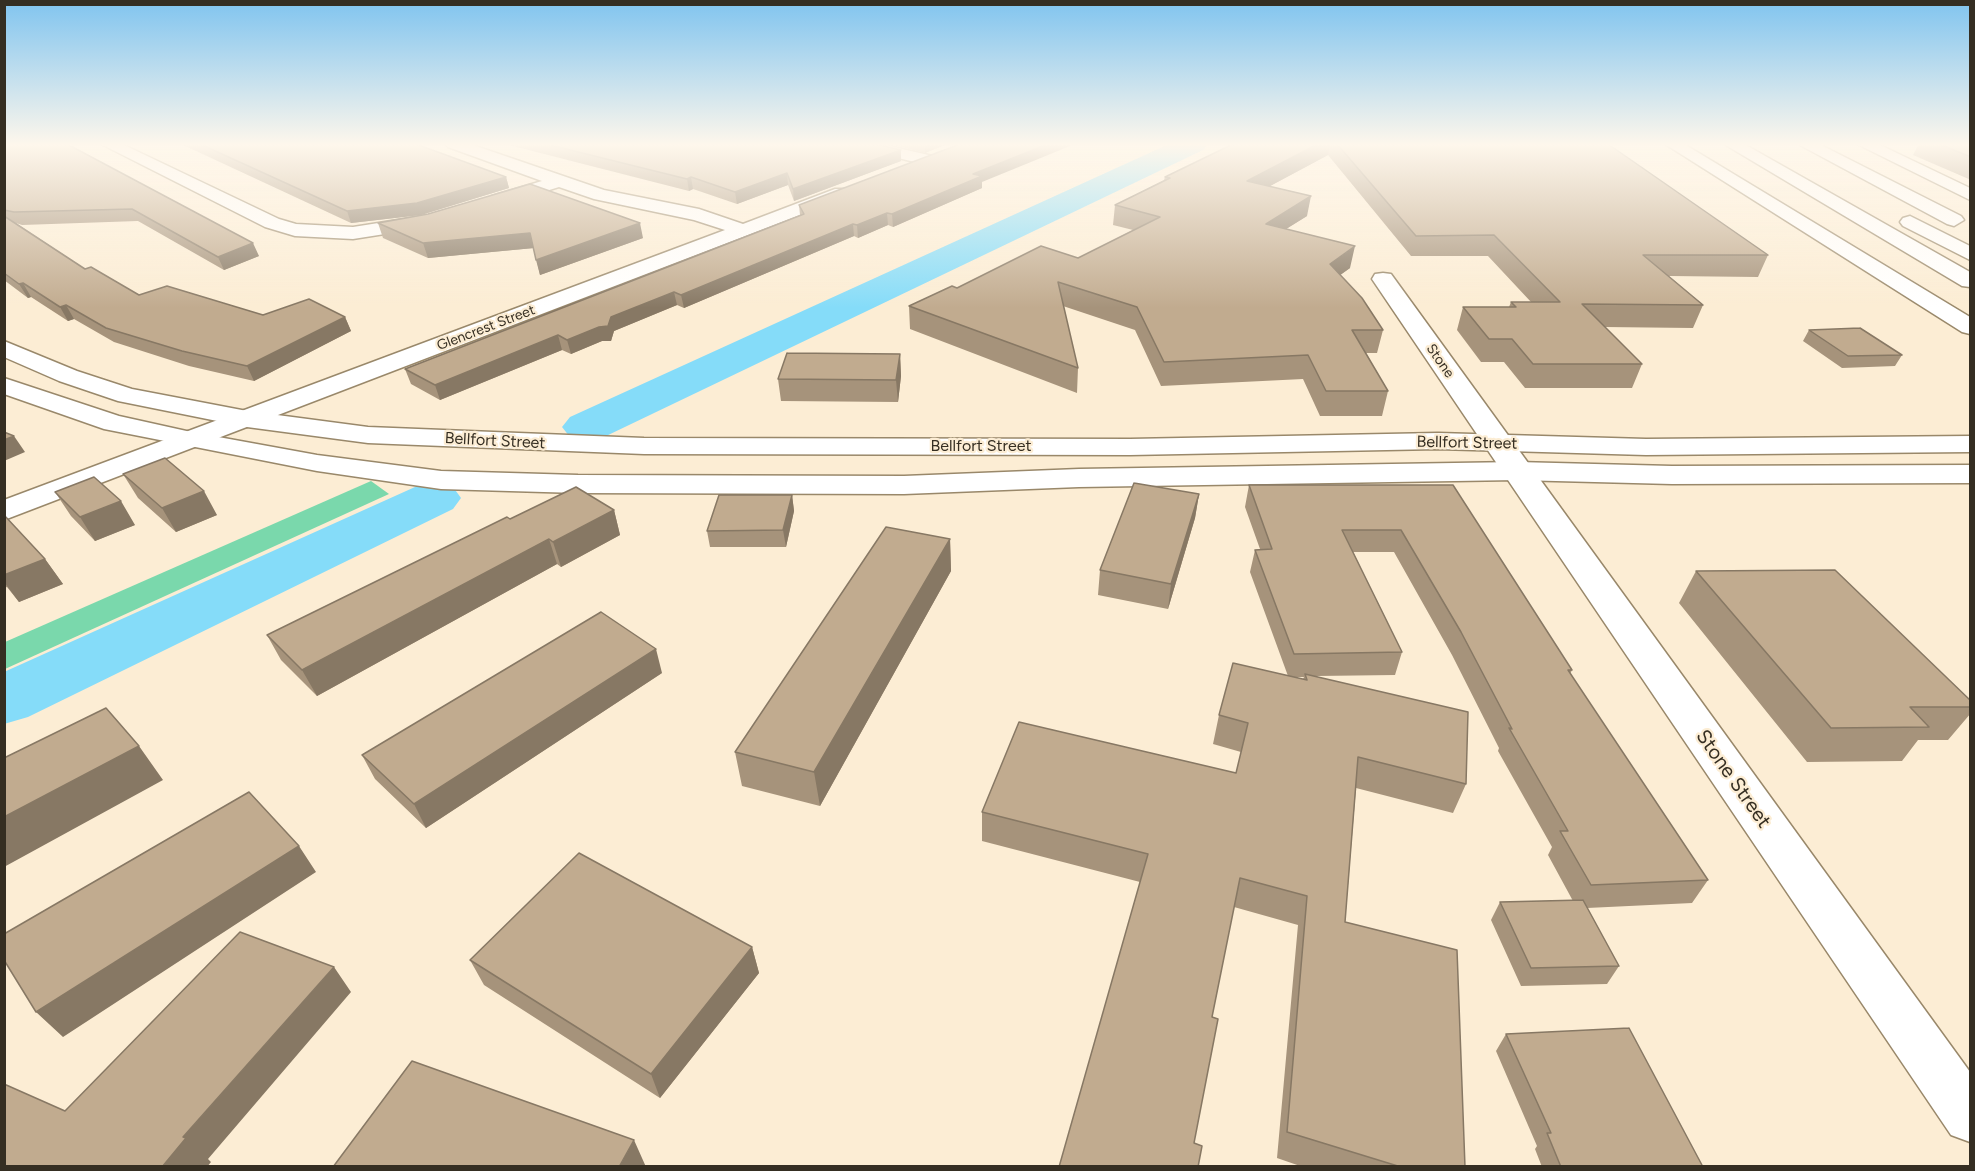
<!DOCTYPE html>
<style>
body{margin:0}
#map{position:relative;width:1975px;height:1171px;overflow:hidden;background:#fcedd4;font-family:Figtree,sans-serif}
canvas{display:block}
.frame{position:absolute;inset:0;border:6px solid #352e22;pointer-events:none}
</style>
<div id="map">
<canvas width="1975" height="1171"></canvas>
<div class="frame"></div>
</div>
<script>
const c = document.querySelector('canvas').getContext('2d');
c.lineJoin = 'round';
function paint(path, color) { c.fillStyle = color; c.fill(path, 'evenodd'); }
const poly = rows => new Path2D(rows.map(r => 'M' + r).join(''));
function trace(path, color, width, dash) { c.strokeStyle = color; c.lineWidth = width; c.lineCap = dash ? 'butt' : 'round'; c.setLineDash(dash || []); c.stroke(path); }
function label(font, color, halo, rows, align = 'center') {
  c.font = font + ' Figtree,sans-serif'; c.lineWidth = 4.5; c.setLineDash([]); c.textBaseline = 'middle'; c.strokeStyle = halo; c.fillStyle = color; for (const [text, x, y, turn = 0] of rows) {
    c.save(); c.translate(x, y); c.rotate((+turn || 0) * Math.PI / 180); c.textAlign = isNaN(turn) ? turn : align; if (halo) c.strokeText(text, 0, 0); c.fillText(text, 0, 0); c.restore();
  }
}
const green = poly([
 [371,481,389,494,5,669,5,642]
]);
const river = poly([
 [1169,144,1208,144,1203,150,604,437,587,442,570,437,562,427,570,417,1169,144],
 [434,482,453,487,461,498,453,509,28,717,4,724,4,672,415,487,434,482]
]);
const minor = poly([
 [101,144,122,144,279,219,296,224,353,227,423,216,433,222,423,228,353,239,295,236,265,227,101,144],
 [446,144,470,144,604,190,699,209,743,224,835,189,847,189,850,193,847,197,4,520,4,500,725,230,694,220,594,199,559,187,504,204,492,204,489,200,492,196,542,181,448,147,446,144],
 [851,144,880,144,933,156,935,160,927,165,853,147,851,144],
 [1383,273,1391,274,1970,1072,1970,1142,1951,1135,1372,279,1375,274,1383,273]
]);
const secondary = poly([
 [1665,144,1684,144,1970,317,1970,334,1962,332,1665,144],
 [1857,144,1878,144,1970,188,1970,200,1857,144],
 [4,341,77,371,132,389,247,411,368,427,644,438,1130,439,1438,433,1646,439,1970,436,1970,452,1646,455,1438,449,1130,455,644,454,368,443,247,427,118,401,59,381,4,357,4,341],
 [4,378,119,416,191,432,317,455,441,471,578,475,904,476,1079,469,1517,462,1672,466,1970,465,1970,483,1672,484,1517,480,1079,487,904,494,578,493,441,489,317,471,104,429,4,394,4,378]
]);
const motorway = poly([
 [1724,144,1744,144,1970,272,1970,287,1962,286,1724,144],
 [1798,144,1819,144,1961,216,1964,220,1954,226,1947,224,1798,144],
 [1910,216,1970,246,1970,260,1903,226,1900,222,1903,218,1910,216]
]);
const wall = poly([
 [4,144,259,256,224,270,138,221,22,225,16,223,85,269,139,295,263,315,345,317,351,331,254,381,189,366,114,342,74,319,68,321,31,297,28,298,4,280],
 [181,144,418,144,418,145,506,177,509,188,421,215,351,223],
 [505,144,876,144,901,161,794,201,788,185,737,204,693,189,689,191],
 [890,144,947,144,925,153],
 [1233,144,1608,144,1768,255,1758,277,1669,276,1703,305,1693,328,1605,327,1642,364,1632,388,1525,388,1504,362,1481,362,1457,330,1463,307,1509,307,1511,302,1531,302,1488,256,1411,256,1328,155,1270,186,1307,216,1286,229,1350,268,1340,275,1383,330,1377,353,1366,353,1388,391,1382,416,1320,416,1303,379,1161,386,1135,330,1063,306,1078,368,1077,393,910,329,909,306,957,288,1078,258,1133,230,1113,225,1115,205,1164,180,1165,177],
 [1919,144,1971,144,1971,180,1913,155],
 [934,155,982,182,982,188,893,227,888,225,858,238,854,236,684,308,677,305,614,331,611,341,602,341,571,354,562,350,440,400,411,384,405,369,800,215,799,205],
 [378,223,643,238,540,275,534,248,428,258,383,238],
 [1809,330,1902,355,1895,366,1842,368,1803,341],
 [900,354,901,376,898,402,781,401,778,379],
 [123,474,217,515,176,532,138,498],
 [1249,485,1453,485,1572,670,1570,674,1708,880,1692,903,1587,908,1619,966,1607,984,1521,986,1491,920,1500,902,1573,901,1548,855,1552,847,1498,751,1499,748,1452,655,1394,552,1353,552,1402,652,1395,675,1316,676,1466,784,1453,813,1356,788,1345,922,1465,1167,1303,1167,1277,1158,1298,925,1234,907,1212,1017,1194,1143,1140,882,982,841,982,812,1236,773,1241,752,1213,744,1219,715,1288,676,1250,572,1255,550,1260,549,1245,507],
 [1292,677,1304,677,1303,679],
 [55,492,135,525,95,541,71,516],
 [1199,494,1195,518,1168,609,1098,595,1100,570],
 [792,495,794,511,786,547,710,547,707,531],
 [614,510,620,535,561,567,557,564,317,696,281,660,267,635,510,519],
 [4,515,45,559,63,584,19,602,7,587,4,588],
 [950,539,951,571,820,806,742,786,735,752],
 [1696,571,1971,701,1971,713,1948,740,1918,740,1902,761,1807,762,1679,603],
 [662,673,426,828,375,779,362,755],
 [752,947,759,973,660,1098,484,985,470,960],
 [1506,1034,1703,1167,1542,1167,1535,1149,1537,1146,1496,1051]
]);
const shadedWall = poly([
 [925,144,947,144,925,153],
 [1048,144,1075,144,982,182,982,188,893,227,892,214,973,174],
 [1318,144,1330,144,1328,155,1244,200,1247,181],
 [901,150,901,161,794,201,793,189],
 [787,173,788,185,737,204,735,192],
 [506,177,509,188,421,215,351,223,347,211],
 [691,177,693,189,689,191,687,179],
 [1311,196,1307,216,1262,244,1266,224],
 [887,213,888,225,858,238,857,225],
 [640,223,643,238,540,275,536,260],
 [853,224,854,236,684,308,681,295],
 [530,233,534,248,428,258,423,243],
 [253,243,259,256,224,270,218,257],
 [1355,246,1350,268,1325,286,1330,264],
 [23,283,31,297,28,298,19,284],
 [674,292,677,305,614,331,611,341,602,341,571,354,567,340,611,317],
 [66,305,74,319,68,321,60,307],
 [345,317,351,331,254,381,247,366],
 [558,335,562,350,440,400,435,385],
 [900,354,901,376,898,402,896,380],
 [14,436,25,452,4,461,4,440],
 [204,491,217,515,176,532,162,508],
 [1199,494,1195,518,1168,609,1171,584],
 [792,495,794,511,786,547,783,530],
 [121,501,135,525,95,541,80,517],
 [614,510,620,535,561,567,553,542],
 [549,539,557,564,317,696,302,670],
 [950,539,951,571,820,806,814,772],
 [45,559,63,584,19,602,4,582,4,575],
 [656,649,662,673,426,828,414,804],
 [139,746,163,780,4,867,4,817],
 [299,846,316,872,63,1037,36,1012],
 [752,947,759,973,660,1098,651,1074],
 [334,967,351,992,208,1159,211,1162,207,1167,162,1167,183,1137],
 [634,1140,646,1167,619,1167]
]);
const building = poly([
 [4,144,67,144,253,243,218,257,132,209,14,212,4,210,4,144],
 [200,144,416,144,506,177,417,203,347,211,200,144],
 [546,144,876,144,901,150,793,189,787,173,735,192,691,177,687,179,546,144],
 [960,144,1048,144,973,174,982,176,892,214,887,213,857,225,853,224,681,295,674,292,611,317,608,326,599,327,567,340,558,335,435,385,405,369,804,214,799,205,960,144],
 [1233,144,1318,144,1247,181,1311,196,1266,224,1355,246,1330,264,1362,298,1383,330,1352,330,1388,391,1326,391,1308,355,1164,362,1137,307,1058,282,1078,368,909,306,952,286,957,288,1041,246,1078,258,1160,217,1115,205,1170,178,1165,177,1233,144],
 [1337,144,1608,144,1768,255,1643,255,1703,305,1582,304,1642,364,1533,364,1512,339,1489,339,1463,307,1516,307,1511,302,1560,302,1494,235,1416,236,1337,144],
 [1939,144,1971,144,1971,157,1939,144],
 [530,184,640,223,536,260,530,233,423,243,378,223,428,214,530,184],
 [4,216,85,269,91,267,139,295,167,286,263,315,309,299,345,317,247,366,182,351,106,328,66,305,60,307,23,283,19,284,4,273,4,216],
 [1860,328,1902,355,1848,356,1809,330,1860,328],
 [787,353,900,354,896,380,778,379,787,353],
 [4,432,14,436,4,440,4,432],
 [165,458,204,491,162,508,123,474,165,458],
 [94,477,121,501,80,517,55,492,94,477],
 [1134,483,1199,494,1171,584,1100,570,1134,483],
 [1249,485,1453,485,1572,670,1568,670,1708,880,1591,885,1560,831,1568,831,1509,728,1512,729,1461,632,1401,530,1342,530,1402,652,1294,654,1255,550,1272,549,1249,485],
 [576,487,614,510,553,542,549,539,302,670,267,635,507,517,510,519,576,487],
 [719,495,792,495,783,530,707,531,719,495],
 [4,515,45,559,4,575,4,515],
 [886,527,950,539,814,772,735,752,886,527],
 [1835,570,1971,701,1971,707,1910,707,1929,727,1831,728,1696,571,1835,570],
 [601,612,656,649,414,804,362,755,601,612],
 [1233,663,1307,680,1305,674,1468,712,1466,784,1358,757,1345,922,1457,950,1465,1167,1401,1167,1287,1132,1307,896,1240,878,1212,1017,1218,1019,1194,1143,1202,1146,1198,1167,1059,1167,1148,854,982,812,1019,722,1236,773,1248,723,1219,715,1233,663],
 [106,708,139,746,4,817,4,758,106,708],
 [249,792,299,846,36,1012,4,960,4,934,249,792],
 [579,853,752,947,651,1074,470,960,579,853],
 [1583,900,1619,966,1531,968,1500,902,1583,900],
 [240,932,334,967,183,1137,186,1138,162,1167,4,1167,4,1084,65,1111,240,932],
 [1629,1028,1703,1167,1561,1167,1547,1133,1551,1133,1506,1034,1629,1028],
 [412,1061,634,1140,619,1167,333,1167,412,1061]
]);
const farStreetnames = [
 ["Glencrest Street",486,328,-21],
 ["Stone",1440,361,55]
];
const streetNames = [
 ["Bellfort Street",495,441,3],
 ["Bellfort Street",1467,443,1],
 ["Bellfort Street",981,446]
];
const nearStreetnames = [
 ["Stone Street",1733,779,55]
];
paint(green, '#7ad8ac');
paint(river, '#85dcf9');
trace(minor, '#99886a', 3);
trace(secondary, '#99886a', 3);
trace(motorway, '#99886a', 3);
paint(minor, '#fff');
paint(secondary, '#fff');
paint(motorway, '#fff');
paint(wall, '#a6937b');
paint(shadedWall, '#877864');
paint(building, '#c1ab8f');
trace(building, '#877864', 1.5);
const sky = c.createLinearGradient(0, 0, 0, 308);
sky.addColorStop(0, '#80c4ef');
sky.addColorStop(0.47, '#fef7ec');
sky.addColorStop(1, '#fef7ec00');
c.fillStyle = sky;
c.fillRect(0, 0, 1975, 308);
label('14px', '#352e22', '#fcedd4', farStreetnames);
label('16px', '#352e22', '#fcedd4', streetNames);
label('20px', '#352e22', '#fcedd4', nearStreetnames);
</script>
